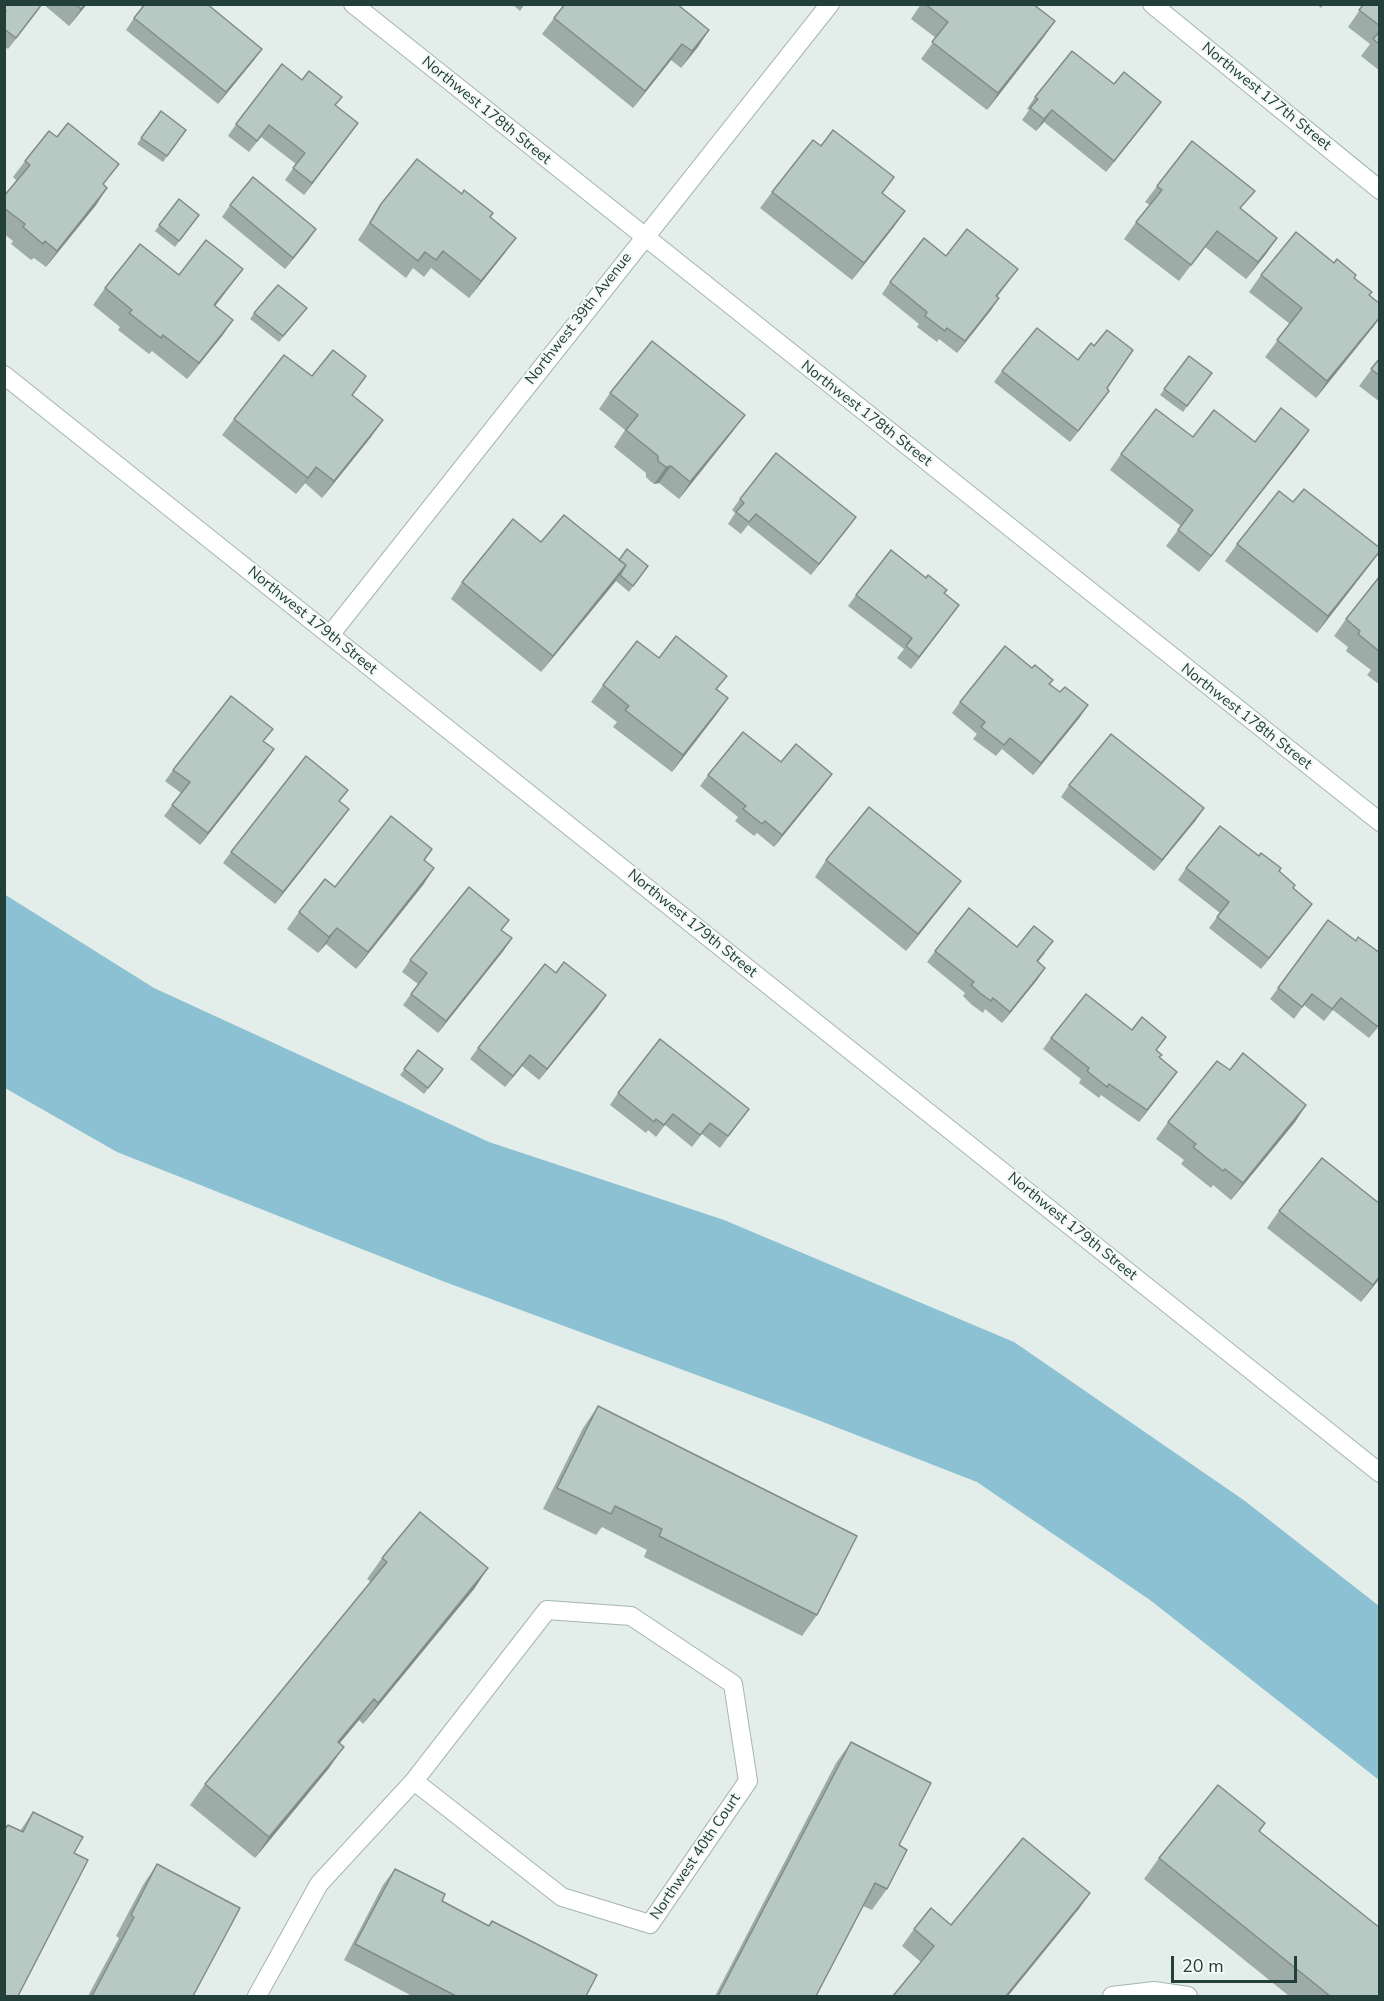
<!DOCTYPE html>
<style>
body{margin:0}
#map{position:relative;width:1384px;height:2001px;overflow:hidden;background:#e3ede9;font-family:"Nunito Sans",sans-serif}
canvas{display:block}
.frame{position:absolute;inset:0;border:6px solid #223f3a;pointer-events:none}
.scale{position:absolute;left:1171px;top:1956px;width:126px;height:27px;box-sizing:border-box;border:3px solid #223f3a;border-top:0;padding-left:8px;font-size:18px;line-height:21px;white-space:nowrap;color:#223f3a;-webkit-text-stroke:4px #f4f9f7;paint-order:stroke}
</style>
<div id="map">
<canvas width="1384" height="2001"></canvas>
<div class="frame"></div>
<div class="scale">20 m</div>
</div>
<script>
const c = document.querySelector('canvas').getContext('2d');
c.lineJoin = 'round';
function paint(path, color) { c.fillStyle = color; c.fill(path, 'evenodd'); }
const poly = rows => new Path2D(rows.map(r => 'M' + r).join(''));
function trace(path, color, width, dash) { c.strokeStyle = color; c.lineWidth = width; c.lineCap = dash ? 'butt' : 'round'; c.setLineDash(dash || []); c.stroke(path); }
function label(font, color, halo, rows, align = 'center') {
  c.font = font + ' "Nunito Sans",sans-serif'; c.lineWidth = 4.5; c.setLineDash([]); c.textBaseline = 'middle'; c.strokeStyle = halo; c.fillStyle = color; for (const [text, x, y, turn = 0] of rows) {
    c.save(); c.translate(x, y); c.rotate((+turn || 0) * Math.PI / 180); c.textAlign = isNaN(turn) ? turn : align; if (halo) c.strokeText(text, 0, 0); c.fillText(text, 0, 0); c.restore();
  }
}
const water = poly([
 [4,894,154,988,489,1142,724,1220,1014,1342,1245,1501,1379,1606,1379,1780,1150,1600,977,1482,805,1415,445,1282,117,1152,5,1088]
]);
const minor = poly([
 [353,4,1380,822],
 [1152,4,1380,190],
 [4,375,1380,1473],
 [330,635,830,4],
 [547,1610,631,1616,733,1684,748,1781,650,1924,562,1897,414,1781,547,1610],
 [257,1996,319,1884,414,1781],
 [1112,1996,1154,1991,1188,1996]
]);
const wall = poly([
 [4,4,42,4,8,49,4,46],
 [43,4,87,4,69,26],
 [512,4,525,4,520,11],
 [921,4,1033,4,1055,21,1043,38,987,110,921,59,936,38,911,19],
 [1316,4,1324,4,1321,8],
 [1364,4,1380,4,1380,71,1361,56,1370,44,1348,27],
 [134,18,254,60,218,104,126,30],
 [554,18,709,30,681,68,671,60,633,108,542,34],
 [1114,84,1153,113,1106,172,1044,122,1036,131,1022,120,1029,110,1027,109,1035,97],
 [336,106,350,134,304,195,285,180,296,164,261,137,249,152,228,136,236,124],
 [161,111,186,130,163,162,137,144],
 [25,161,104,185,107,188,96,205,46,267,34,258,31,260,11,244,13,241,4,234,4,196,17,181,13,177],
 [1157,186,1242,209,1277,238,1266,254,1246,279,1205,247,1179,281,1124,239,1136,222,1150,205,1145,202],
 [772,192,882,193,905,211,893,228,852,280,760,208],
 [179,199,199,215,175,247,155,231],
 [381,204,490,217,504,254,469,298,431,268,424,277,413,268,406,278,358,240],
 [230,205,316,229,285,269,222,217],
 [946,256,1010,280,997,297,991,310,957,353,939,339,937,342,917,327,919,324,882,294,890,282],
 [1334,263,1354,278,1370,296,1380,304,1380,318,1316,398,1265,357,1290,324,1249,292,1261,275],
 [243,269,215,306,233,320,222,336,187,379,152,351,149,354,118,330,120,327,93,305,105,288,179,275],
 [307,308,279,342,250,319,254,313],
 [1189,356,1212,373,1183,412,1160,395],
 [1380,358,1380,402,1359,386],
 [1002,371,1107,388,1109,391,1070,442,994,382],
 [610,393,733,431,679,499,659,483,654,484,650,481,646,477,646,473,614,447,625,430,599,409],
 [352,395,371,437,322,498,305,483,296,494,222,435,234,419],
 [1309,430,1297,447,1199,572,1166,546,1181,526,1110,470,1121,454,1193,437,1255,442],
 [740,499,856,517,811,575,748,525,741,534,728,524,735,513,732,510],
 [1293,502,1380,551,1369,566,1317,633,1225,561,1237,544],
 [541,542,648,566,629,592,616,581,541,672,451,599,462,582],
 [1380,576,1380,685,1367,675,1371,670,1346,651,1348,647,1334,636,1346,619],
 [945,594,959,605,911,669,897,658,904,649,848,606,856,595],
 [659,658,727,676,717,689,728,698,716,715,672,772,613,727,617,722,591,702,603,685],
 [1032,668,1053,680,1050,684,1080,717,1033,775,1002,749,996,756,973,739,977,734,952,713,960,702],
 [264,741,266,761,200,845,164,816,181,793,165,781,173,770],
 [781,762,824,785,774,847,757,833,754,836,735,821,738,817,700,786,708,775],
 [1069,785,1196,820,1154,871,1061,797],
 [340,802,341,820,275,904,223,863,231,852],
 [432,849,424,860,434,868,423,885,356,969,326,944,318,953,287,929,299,912,335,887],
 [826,860,949,897,906,951,815,877],
 [1186,868,1279,871,1293,888,1304,915,1261,969,1209,928,1220,913,1178,880],
 [1328,920,1356,941,1380,953,1380,1025,1369,1038,1333,1010,1324,1021,1304,1005,1294,1019,1270,999],
 [502,931,504,950,438,1033,403,1005,418,984,402,972,410,960],
 [1017,947,1045,953,1038,962,1045,968,1037,980,1002,1023,985,1009,983,1013,972,1005,963,996,965,993,927,962,935,951],
 [598,1007,539,1080,522,1066,505,1087,470,1059,478,1048],
 [1051,1038,1157,1050,1169,1083,1139,1122,1101,1095,1099,1098,1079,1083,1081,1079,1043,1049],
 [418,1050,443,1069,424,1094,400,1075],
 [1230,1070,1306,1105,1295,1122,1231,1200,1213,1185,1211,1188,1181,1164,1184,1160,1156,1139,1168,1122],
 [618,1093,749,1109,720,1148,702,1134,692,1147,665,1125,656,1137,648,1130,646,1133,610,1105],
 [1380,1204,1380,1278,1361,1302,1267,1228,1279,1211],
 [598,1406,817,1615,802,1636,644,1557,647,1550,602,1527,596,1535,543,1509,583,1428],
 [382,1558,488,1568,474,1589,363,1724,359,1720,340,1743,329,1768,255,1858,190,1805,205,1784,371,1582,367,1579],
 [851,1742,899,1845,887,1889,872,1910,863,1906,816,1996,715,1996,836,1763],
 [33,1812,74,1853,4,1996,4,1829,8,1825,20,1831],
 [1265,1823,1260,1831,1380,1996,1289,1996,1144,1879,1159,1858],
 [157,1864,193,1996,88,1996,119,1938,116,1936,143,1885],
 [395,1869,442,1901,489,1926,492,1921,586,1996,412,1996,344,1960,383,1885],
 [1090,1893,1078,1910,921,1962,902,1946,914,1929,951,1925]
]);
const shadedWall = poly([
 [42,4,35,14,8,49,16,38],
 [85,4,87,4,69,26,81,9],
 [1055,21,1043,38,987,110,998,93],
 [709,30,698,47,681,68,692,51],
 [682,44,671,60,633,108,645,91],
 [262,49,254,60,218,104,226,92],
 [1161,102,1153,113,1106,172,1114,161],
 [1052,110,1044,122,1036,131,1044,119],
 [358,123,350,134,304,195,312,183],
 [107,188,96,205,46,267,57,251],
 [905,211,893,228,852,280,864,263],
 [316,229,308,241,285,269,293,258],
 [516,238,504,254,469,298,481,281],
 [1277,238,1266,254,1246,279,1258,262],
 [243,269,231,285,203,322,214,305],
 [999,298,991,310,957,353,965,341],
 [1380,317,1374,326,1316,398,1327,381],
 [233,320,222,336,187,379,199,363],
 [1109,391,1101,402,1070,442,1078,431],
 [745,415,733,431,679,499,690,482],
 [383,420,371,437,322,498,334,481],
 [1309,430,1297,447,1199,572,1211,556],
 [671,466,659,483,654,484,666,467],
 [316,467,305,483,296,494,308,478],
 [856,517,848,528,811,575,819,564],
 [1380,551,1369,566,1317,633,1328,616],
 [626,565,615,582,541,672,553,656],
 [959,605,951,616,911,669,919,657],
 [728,698,716,715,672,772,683,755],
 [1088,705,1080,717,1033,775,1041,763],
 [274,749,266,761,200,845,208,833],
 [832,774,824,785,774,847,782,835],
 [1204,808,1196,820,1154,871,1162,860],
 [349,809,341,820,275,904,283,892],
 [434,868,423,885,356,969,368,952],
 [961,881,949,897,906,951,918,934],
 [1312,904,1304,915,1261,969,1269,958],
 [337,928,326,944,318,953,329,937],
 [512,938,504,950,438,1033,446,1021],
 [1045,968,1037,980,1002,1023,1010,1012],
 [606,995,598,1007,539,1080,547,1069],
 [530,1055,522,1066,505,1087,513,1076],
 [1177,1072,1169,1083,1139,1122,1147,1110],
 [1306,1105,1295,1122,1231,1200,1243,1183],
 [1380,1276,1380,1278,1361,1302,1373,1285],
 [488,1568,474,1589,363,1724,378,1703],
 [374,1699,359,1720,323,1763,338,1742],
 [344,1747,329,1768,255,1858,269,1837],
 [1090,1893,1078,1910,1008,1996,1006,1996]
]);
const building = poly([
 [4,4,42,4,16,38,4,29,4,13,6,11,4,9,4,4],
 [75,4,85,4,81,9,75,4],
 [145,4,207,4,262,49,226,92,134,18,145,4],
 [565,4,677,4,709,30,692,51,682,44,645,91,554,18,565,4],
 [925,4,1033,4,1055,21,998,93,932,42,948,22,925,4],
 [1364,4,1380,4,1380,26,1359,10,1364,4],
 [1380,31,1380,45,1373,39,1380,31],
 [1072,51,1114,84,1124,72,1161,102,1114,161,1052,110,1044,119,1030,108,1038,99,1035,97,1072,51],
 [282,64,302,80,309,71,342,97,335,105,358,123,312,183,293,168,305,153,269,125,257,141,236,124,282,64],
 [161,111,186,130,167,156,141,138,161,111],
 [68,123,119,164,103,184,107,188,57,251,45,241,43,244,23,227,25,224,4,208,4,196,30,165,25,161,49,131,57,137,68,123],
 [833,130,894,177,882,193,905,211,864,263,772,192,813,140,821,146,833,130],
 [1192,141,1255,191,1240,208,1277,238,1258,262,1217,231,1191,265,1136,222,1162,190,1157,186,1192,141],
 [417,159,462,194,464,190,493,213,490,217,516,238,481,281,443,251,436,260,425,252,418,261,370,223,381,204,417,159],
 [253,177,316,229,293,258,230,205,253,177],
 [179,199,199,215,179,241,159,225,179,199],
 [967,229,1018,269,996,296,999,298,965,341,947,328,945,331,925,316,927,312,890,282,924,238,946,256,967,229],
 [1296,232,1334,263,1337,259,1356,275,1354,278,1372,292,1369,295,1380,304,1380,317,1327,381,1277,340,1302,308,1261,275,1296,232],
 [206,240,243,269,214,305,233,320,199,363,163,335,161,338,129,313,132,310,105,288,140,244,179,275,206,240],
 [278,285,307,308,283,336,254,313,278,285],
 [1037,328,1078,360,1091,343,1094,346,1107,330,1133,350,1107,388,1109,391,1078,431,1002,371,1037,328],
 [652,341,745,415,690,482,671,466,666,467,658,461,658,456,626,430,638,415,610,393,652,341],
 [333,350,366,376,352,395,383,420,334,481,316,467,308,478,234,419,284,355,312,376,333,350],
 [1189,356,1212,373,1187,406,1164,389,1189,356],
 [1380,358,1380,376,1371,369,1380,358],
 [1281,408,1309,430,1211,556,1178,530,1193,510,1121,454,1156,409,1193,437,1214,410,1255,442,1281,408],
 [776,453,856,517,819,564,756,514,749,522,736,512,744,503,740,499,776,453],
 [1304,489,1380,548,1380,551,1328,616,1237,544,1279,491,1293,502,1304,489],
 [564,515,626,565,553,656,462,582,513,519,541,542,564,515],
 [627,549,648,566,633,586,620,575,626,565,619,560,627,549],
 [891,550,926,578,928,575,947,590,944,593,959,605,919,657,906,646,912,638,856,595,891,550],
 [1380,576,1380,652,1358,634,1360,631,1346,619,1380,576],
 [676,636,727,676,716,689,728,698,683,755,625,710,629,706,603,685,637,641,659,658,676,636],
 [1005,646,1032,668,1035,665,1053,680,1049,684,1060,692,1065,687,1088,705,1041,763,1010,738,1004,745,981,727,985,722,960,702,1005,646],
 [231,696,273,729,263,741,274,749,208,833,172,805,190,782,173,770,231,696],
 [743,732,781,762,796,744,832,774,782,835,765,821,762,824,743,809,746,806,708,775,743,732],
 [1111,734,1204,808,1162,860,1069,785,1111,734],
 [306,756,348,790,339,801,349,809,283,892,231,852,306,756],
 [869,807,961,881,918,934,826,860,869,807],
 [391,816,432,849,424,860,434,868,368,952,337,928,329,937,299,912,325,879,335,887,391,816],
 [1220,826,1259,856,1261,853,1281,868,1279,871,1295,885,1293,888,1312,904,1269,958,1217,917,1229,902,1186,868,1220,826],
 [469,887,509,920,501,930,512,938,446,1021,411,994,427,973,410,960,469,887],
 [969,908,1017,947,1034,926,1053,941,1037,961,1045,968,1010,1012,993,998,991,1001,980,993,971,985,974,982,935,951,969,908],
 [1328,920,1356,941,1358,937,1380,953,1380,1024,1377,1026,1341,998,1332,1009,1312,994,1302,1007,1278,988,1328,920],
 [564,962,606,995,547,1069,530,1055,513,1076,478,1048,545,964,556,973,564,962],
 [1086,994,1132,1030,1142,1017,1166,1037,1156,1050,1162,1055,1159,1057,1177,1072,1147,1110,1109,1084,1107,1087,1087,1071,1089,1068,1051,1038,1086,994],
 [660,1039,749,1109,728,1136,710,1123,700,1135,673,1114,664,1125,656,1119,654,1122,618,1093,660,1039],
 [418,1050,443,1069,428,1088,404,1069,418,1050],
 [1243,1053,1306,1105,1243,1183,1225,1169,1223,1171,1193,1147,1196,1144,1168,1122,1217,1061,1230,1070,1243,1053],
 [1322,1158,1380,1204,1380,1276,1373,1285,1279,1211,1322,1158],
 [598,1406,857,1536,817,1615,659,1536,662,1529,615,1506,611,1514,557,1488,598,1406],
 [420,1512,488,1568,378,1703,374,1699,338,1742,344,1747,269,1837,205,1784,387,1562,382,1558,420,1512],
 [851,1742,931,1783,899,1845,907,1850,887,1889,875,1883,816,1996,718,1996,851,1742],
 [1218,1785,1265,1823,1259,1831,1380,1928,1380,1996,1330,1996,1159,1858,1218,1785],
 [33,1812,83,1837,74,1853,88,1860,18,1996,4,1996,4,1830,8,1825,23,1832,33,1812],
 [1023,1838,1090,1893,1006,1996,893,1996,934,1946,914,1929,931,1908,951,1925,1023,1838],
 [157,1864,240,1908,193,1996,92,1996,134,1917,131,1915,157,1864],
 [395,1869,445,1894,442,1901,489,1926,492,1921,597,1975,586,1996,456,1996,355,1944,395,1869]
]);
const streetNames = [
 ["Northwest 177th Street",1266,97,39],
 ["Northwest 178th Street",486,111,39],
 ["Northwest 39th Avenue",579,319,-52],
 ["Northwest 178th Street",866,414,38],
 ["Northwest 179th Street",312,621,39],
 ["Northwest 178th Street",1246,717,38],
 ["Northwest 179th Street",692,924,39],
 ["Northwest 179th Street",1072,1227,39],
 ["Northwest 40th Court",696,1857,-56]
];
paint(water, '#8bc1d2');
trace(minor, '#a5b5b1', 20);
trace(minor, '#fff', 18);
paint(wall, '#9eaca8');
paint(shadedWall, '#818c88');
paint(building, '#b8c8c3');
trace(building, '#818c88', 1.5);
label('15px', '#223f3a', '#f4f9f7', streetNames);
</script>
